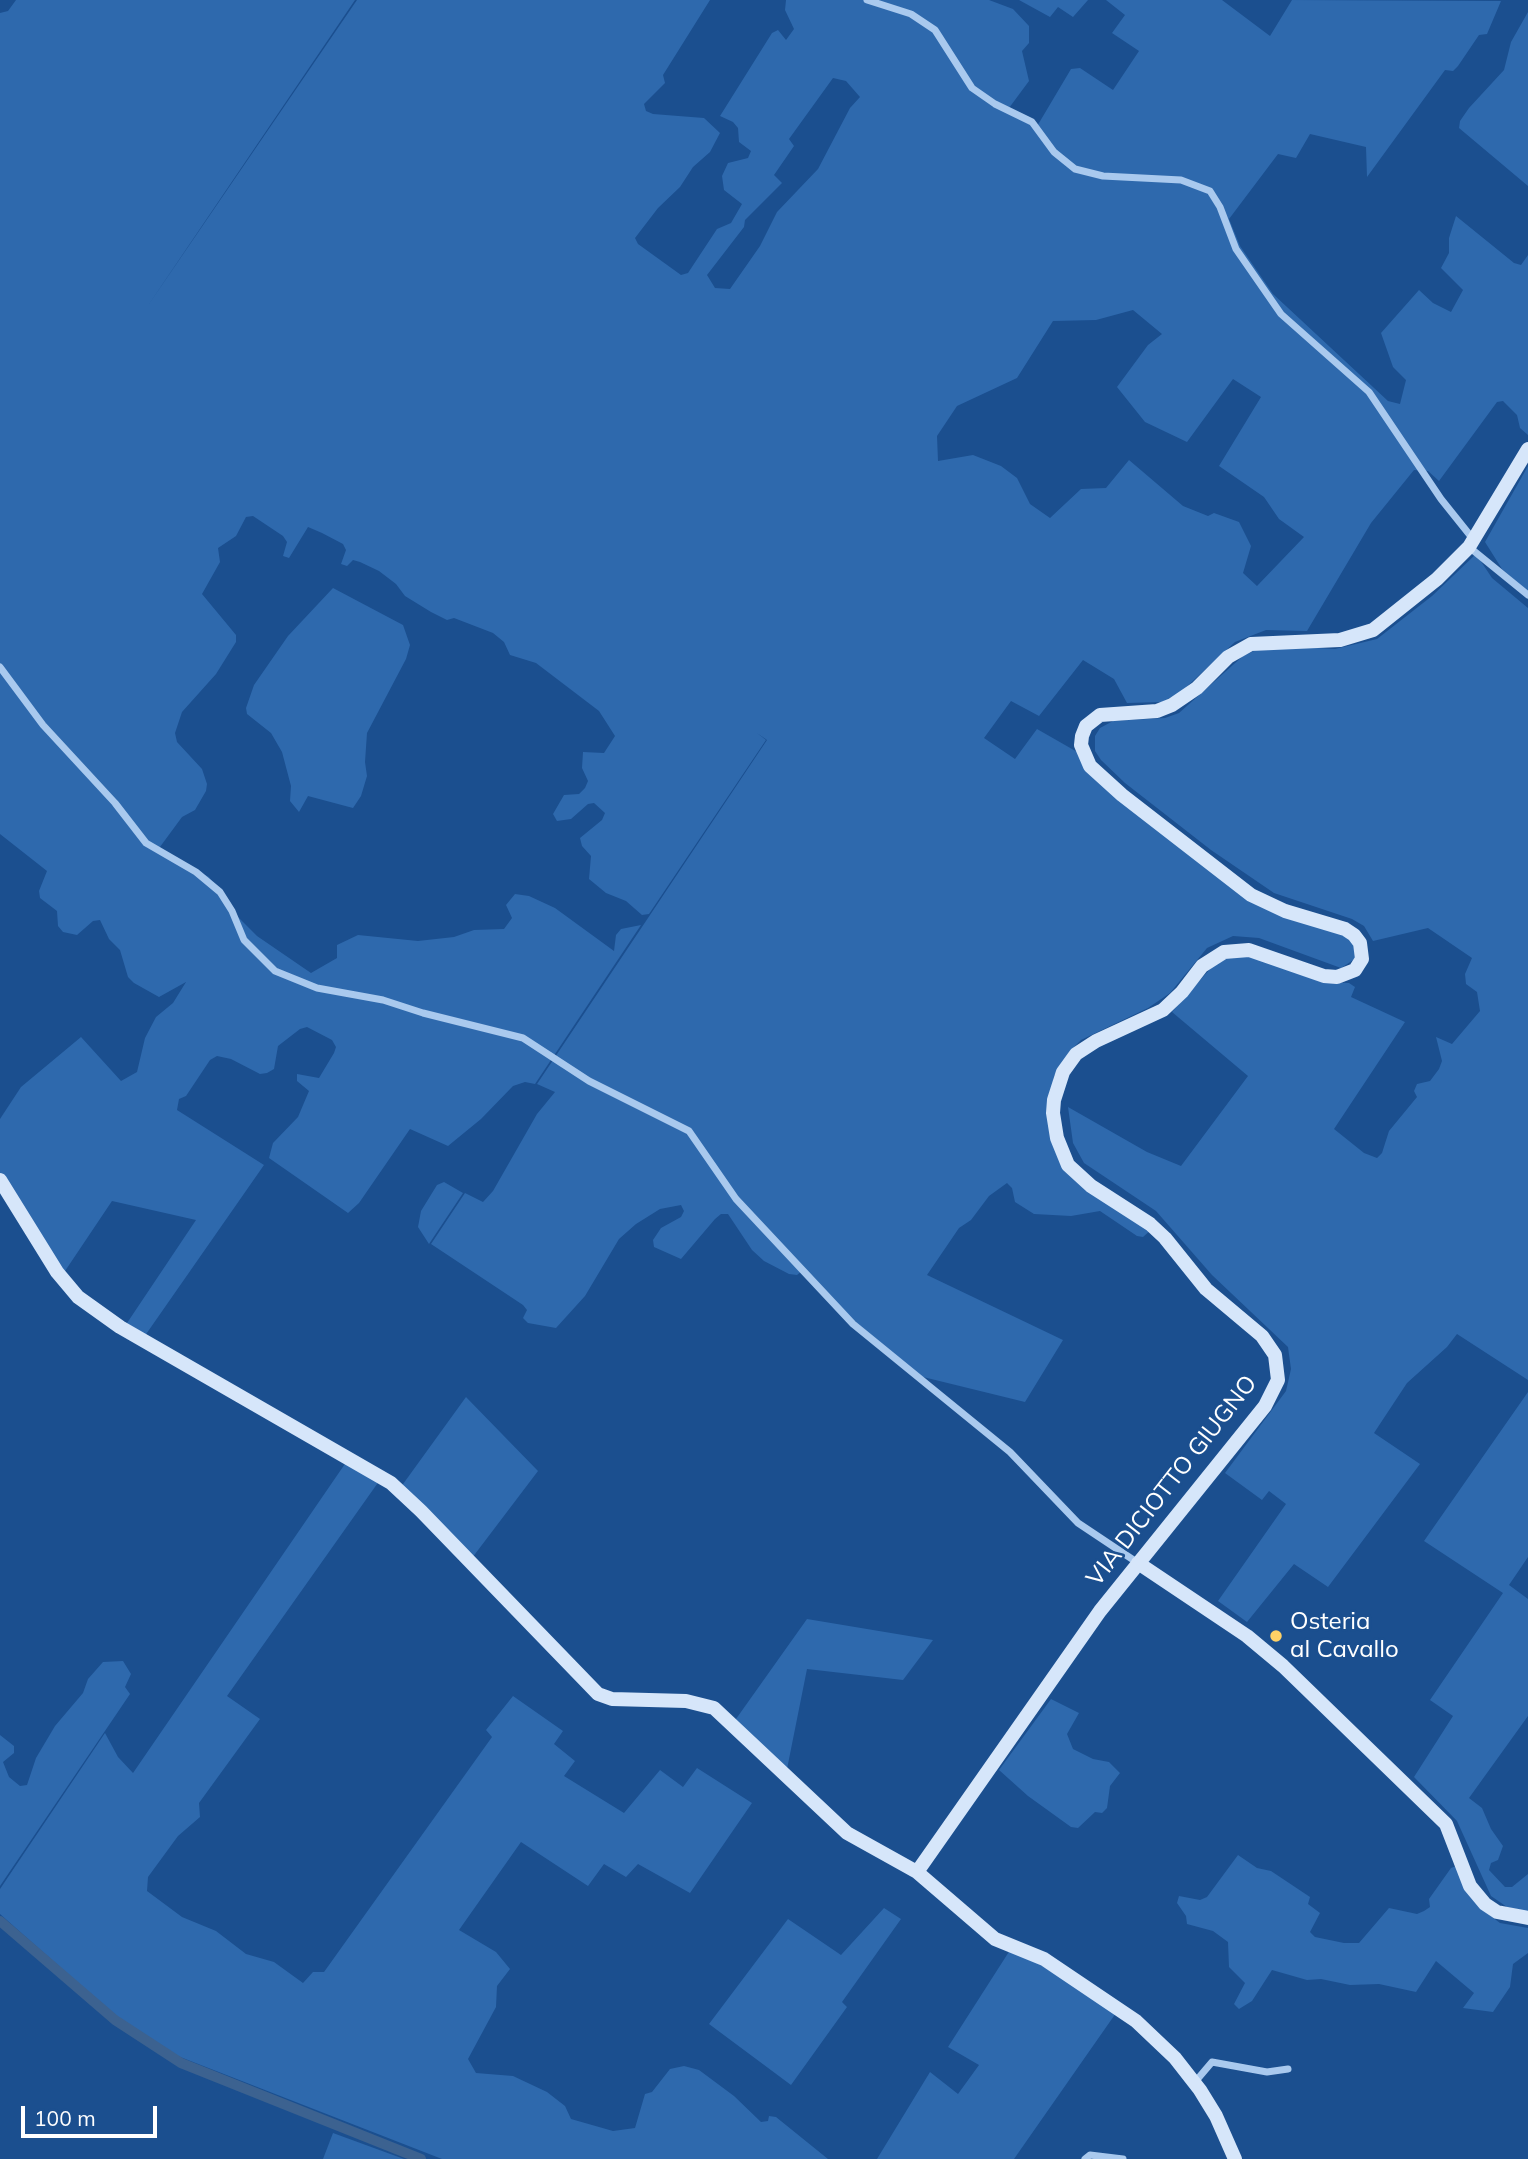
<!DOCTYPE html>
<style>
body{margin:0}
#map{position:relative;width:1528px;height:2159px;overflow:hidden;background:#1b4f8f;font-family:Mulish,sans-serif}
canvas{display:block}
.scale{position:absolute;left:21px;top:2106px;width:136px;height:32px;box-sizing:border-box;border:4px solid #fff;border-top:0;padding-left:9px;font-size:21px;line-height:24px;white-space:nowrap;color:#fff;-webkit-text-stroke:5px #1b4f8f;paint-order:stroke}
</style>
<div id="map">
<canvas width="1528" height="2159"></canvas>
<div class="scale">100 m</div>
</div>
<script>
const c = document.querySelector('canvas').getContext('2d');
c.lineJoin = 'round';
function paint(path, color) { c.fillStyle = color; c.fill(path, 'evenodd'); }
const poly = rows => new Path2D(rows.map(r => 'M' + r).join(''));
function trace(path, color, width, dash) { c.strokeStyle = color; c.lineWidth = width; c.lineCap = dash ? 'butt' : 'round'; c.setLineDash(dash || []); c.stroke(path); }
function label(font, color, halo, rows, align = 'center') {
  c.font = font + ' Mulish,sans-serif'; c.lineWidth = 5; c.setLineDash([]); c.textBaseline = 'middle'; c.strokeStyle = halo; c.fillStyle = color; for (const [text, x, y, turn = 0] of rows) {
    c.save(); c.translate(x, y); c.rotate((+turn || 0) * Math.PI / 180); c.textAlign = isNaN(turn) ? turn : align; if (halo) c.strokeText(text, 0, 0); c.fillText(text, 0, 0); c.restore();
  }
}
const green = poly([
 [16,0,355,0,147,307,357,0,710,0,663,75,665,83,644,104,646,111,653,114,704,118,720,133,710,152,693,167,680,187,658,208,635,238,638,244,681,275,688,273,717,229,731,223,742,204,724,190,722,176,728,163,748,158,751,151,739,142,738,128,733,122,720,116,772,33,778,30,786,40,794,29,785,10,786,0,989,0,1013,9,1029,26,1029,43,1022,51,1029,81,1009,108,1036,128,1071,69,1080,68,1113,90,1139,51,1112,33,1125,15,1106,0,1222,0,1270,36,1292,0,1501,1,1487,34,1479,35,1458,66,1453,71,1445,70,1367,177,1366,147,1310,134,1296,158,1278,154,1229,219,1240,246,1273,294,1388,401,1400,404,1406,380,1393,367,1381,333,1419,290,1433,303,1451,312,1463,290,1441,268,1449,253,1449,238,1456,216,1514,263,1521,265,1528,255,1528,435,1520,428,1517,415,1503,401,1497,402,1439,481,1428,471,1414,470,1371,523,1307,631,1266,630,1235,642,1181,692,1162,702,1127,703,1114,679,1083,660,1039,716,1011,701,984,738,1015,759,1037,729,1079,753,1201,863,1345,934,1357,944,1355,959,1341,968,1259,938,1233,936,1207,948,1170,993,1148,1008,1081,1040,1070,1051,1054,1076,1052,1087,1063,1163,1152,1229,1143,1237,1137,1236,1100,1211,1071,1216,1034,1214,1015,1202,1012,1188,1007,1183,989,1196,971,1220,959,1228,927,1275,1063,1340,1025,1402,919,1376,858,1324,802,1271,797,1275,789,1274,764,1261,752,1250,728,1214,721,1214,715,1219,681,1259,654,1247,653,1240,661,1228,681,1217,684,1211,681,1205,660,1209,636,1224,619,1239,585,1296,556,1328,528,1323,523,1318,527,1310,523,1305,431,1244,465,1193,483,1202,493,1191,537,1114,555,1092,537,1084,767,740,757,733,766,740,649,914,642,915,626,901,606,893,589,879,591,856,582,846,580,838,602,820,605,813,594,803,588,804,571,819,557,821,553,814,564,795,579,794,585,788,588,781,582,768,583,752,604,753,615,736,599,711,536,663,510,655,504,642,493,633,454,618,447,620,431,612,405,596,396,584,379,571,360,562,353,560,347,566,341,564,346,550,343,544,322,533,308,527,289,558,283,556,287,542,283,536,253,516,246,517,236,536,218,548,220,562,202,594,236,635,236,642,216,674,182,712,175,733,177,742,202,769,207,784,206,791,195,810,182,817,157,851,209,877,229,908,257,936,311,973,337,958,337,945,358,935,418,941,454,937,474,930,504,929,512,918,506,905,515,894,529,896,555,908,614,951,616,935,621,929,641,925,535,1084,525,1082,513,1086,481,1119,448,1146,410,1129,359,1203,348,1213,269,1158,273,1143,298,1117,309,1091,297,1081,297,1074,319,1078,334,1053,336,1047,332,1040,307,1027,300,1029,278,1046,274,1069,267,1073,260,1074,231,1059,217,1056,210,1060,186,1096,179,1099,177,1110,264,1165,142,1340,123,1329,196,1220,112,1201,61,1277,0,1185,0,1119,21,1087,81,1037,121,1081,137,1072,145,1038,156,1017,173,1003,186,982,159,997,134,983,128,977,120,950,109,939,100,920,93,921,77,935,63,932,58,926,57,911,40,898,39,891,47,871,0,834,0,13,8,11],
 [833,78,846,81,860,97,850,108,818,169,777,212,760,246,730,289,715,288,707,275,744,227,745,220,782,183,774,175,794,146,789,139],
 [1133,310,1162,334,1148,345,1117,387,1145,422,1187,442,1233,379,1261,397,1219,466,1264,497,1279,519,1304,537,1257,586,1243,573,1251,546,1239,522,1214,513,1208,516,1183,506,1129,460,1106,488,1081,489,1050,518,1030,504,1017,478,1001,466,973,455,938,461,937,436,957,406,1017,378,1053,321,1096,320],
 [1019,0,1088,0,1073,17,1058,7,1050,17],
 [1528,12,1528,186,1459,128,1460,121,1469,108,1504,70,1511,42],
 [1528,466,1528,592,1502,569,1485,542],
 [1476,554,1492,578,1528,608,1528,1380,1457,1334,1447,1347,1407,1383,1374,1433,1420,1464,1328,1587,1294,1564,1247,1622,1218,1601,1286,1504,1269,1491,1262,1500,1225,1473,1286,1391,1291,1369,1288,1347,1212,1275,1156,1211,1084,1163,1073,1143,1068,1107,1147,1152,1181,1166,1248,1076,1172,1012,1217,961,1237,952,1328,982,1349,983,1355,987,1351,997,1405,1022,1334,1129,1364,1153,1377,1158,1382,1153,1389,1131,1417,1097,1414,1091,1417,1084,1430,1081,1439,1069,1442,1061,1436,1037,1452,1044,1480,1011,1477,992,1466,984,1465,974,1472,958,1428,928,1373,941,1364,926,1352,919,1274,893,1211,850,1125,783,1101,760,1095,751,1095,736,1100,728,1113,721,1165,718,1179,713,1243,656,1256,650,1282,646,1335,649,1377,639,1432,596],
 [333,588,403,625,410,645,406,659,367,733,365,762,367,776,361,796,353,808,308,796,299,812,290,801,291,786,282,752,271,733,247,714,246,708,254,685,288,636],
 [444,1182,463,1193,429,1244,418,1227,421,1211,437,1185],
 [1528,1392,1528,1557,1509,1585,1528,1599,1528,1716,1469,1798,1482,1808,1491,1829,1503,1846,1498,1860,1491,1863,1489,1870,1505,1887,1512,1887,1528,1874,1528,1912,1507,1907,1491,1896,1457,1821,1414,1777,1453,1716,1430,1700,1503,1593,1424,1541],
 [466,1397,538,1471,469,1562,398,1491],
 [349,1458,382,1477,227,1696,260,1719,199,1803,200,1817,178,1836,148,1877,147,1891,182,1917,216,1931,246,1954,274,1962,303,1983,313,1972,324,1972,492,1737,486,1730,513,1696,563,1731,554,1744,575,1761,564,1776,624,1813,660,1770,683,1787,697,1768,752,1803,690,1893,638,1864,626,1877,604,1864,588,1886,521,1842,459,1930,496,1952,510,1969,497,1986,496,2007,468,2059,476,2073,513,2076,547,2092,565,2106,571,2119,613,2131,635,2128,645,2094,652,2092,670,2069,684,2066,699,2070,734,2096,761,2122,768,2121,769,2116,776,2117,828,2159,442,2159,170,2053,129,2027,97,2000,0,1914,0,1889,105,1733,118,1757,133,1773],
 [807,1619,933,1640,903,1680,807,1669,785,1779,731,1726],
 [123,1661,131,1674,125,1687,130,1694,0,1886,0,1735,14,1746,14,1753,3,1762,9,1777,20,1786,27,1785,36,1758,55,1726,83,1693,88,1679,103,1662],
 [1051,1699,1079,1713,1067,1734,1073,1749,1093,1759,1109,1762,1120,1773,1110,1786,1107,1808,1102,1813,1095,1812,1078,1828,1071,1827,1028,1796,999,1770],
 [1238,1855,1257,1868,1271,1871,1310,1897,1308,1904,1320,1913,1310,1932,1315,1937,1344,1943,1359,1943,1389,1908,1417,1914,1424,1911,1430,1907,1429,1899,1451,1868,1459,1865,1479,1907,1500,1923,1528,1928,1528,1953,1513,1964,1510,1987,1493,2012,1463,2008,1474,1993,1436,1961,1416,1992,1379,1984,1350,1985,1321,1979,1307,1980,1272,1970,1252,2001,1239,2009,1234,2004,1245,1983,1229,1967,1228,1942,1213,1931,1187,1924,1186,1916,1177,1903,1179,1896,1200,1900,1207,1897],
 [884,1908,901,1919,842,2002,847,2007,791,2085,709,2024,788,1919,841,1955],
 [1012,1947,1116,2013,1014,2159,877,2159,930,2072,958,2094,979,2065,948,2047],
 [333,2133,404,2159,323,2159]
]);
const canal = poly([
 [0,1921,115,2020,181,2063,421,2159]
]);
const street = poly([
 [867,0,911,14,935,30,972,88,995,104,1032,122,1054,152,1075,169,1103,176,1181,180,1210,191,1220,207,1236,249,1281,314,1369,392,1441,499,1473,539],
 [1469,547,1528,595],
 [0,667,43,725,115,803,146,843,196,872,220,892,232,911,244,940,275,971,317,988,383,1000,423,1013,523,1038,589,1081,689,1131,736,1199,853,1324,1010,1452,1078,1523,1138,1563],
 [1195,2082,1212,2062,1267,2072,1288,2069],
 [1085,2159,1090,2155,1123,2159]
]);
const secondary = poly([
 [0,1180,57,1272,78,1297,120,1327,391,1483,421,1511,598,1694,612,1699,686,1701,714,1708,847,1833,917,1872,995,1939,1044,1959,1136,2021,1175,2058,1200,2090,1216,2116,1235,2159],
 [1138,1563,1247,1636,1283,1666,1446,1824,1470,1886,1485,1904,1497,1912,1528,1918],
 [917,1872,1100,1611,1265,1406,1278,1380,1275,1355,1262,1336,1206,1289,1165,1238,1150,1224,1091,1186,1068,1165,1057,1138,1053,1113,1054,1100,1063,1072,1076,1054,1096,1041,1163,1010,1182,992,1202,966,1224,952,1249,950,1324,976,1337,977,1355,970,1362,959,1360,943,1354,935,1345,929,1285,911,1251,895,1122,795,1090,766,1081,745,1082,736,1086,726,1100,715,1157,711,1172,705,1197,688,1228,657,1251,644,1340,640,1373,630,1437,579,1469,547,1528,449]
]);
const markers = [
 [1276,1636,7,"#ffd166"]
];
const streetNames = [
 ["VIA DICIOTTO GIUGNO",1172,1481,-52]
];
const poiNames = [
 ["Osteria",1290,1622],
 ["al Cavallo",1290,1650]
];
paint(green, '#2e69ad');
trace(canal, '#3c6290', 10);
trace(street, '#a9c9ee', 7);
trace(secondary, '#d6e6fa', 14);
for (const [x, y, r, color] of markers) { const dot = new Path2D(); dot.arc(x, y, r, 0, 2 * Math.PI); c.fillStyle = color; c.fill(dot); trace(dot, '#1b4f8f', 2.5); }
label('24px', '#fff', '#1b4f8f', streetNames);
label('24px', '#fff', '#1b4f8f', poiNames, 'left');
</script>
